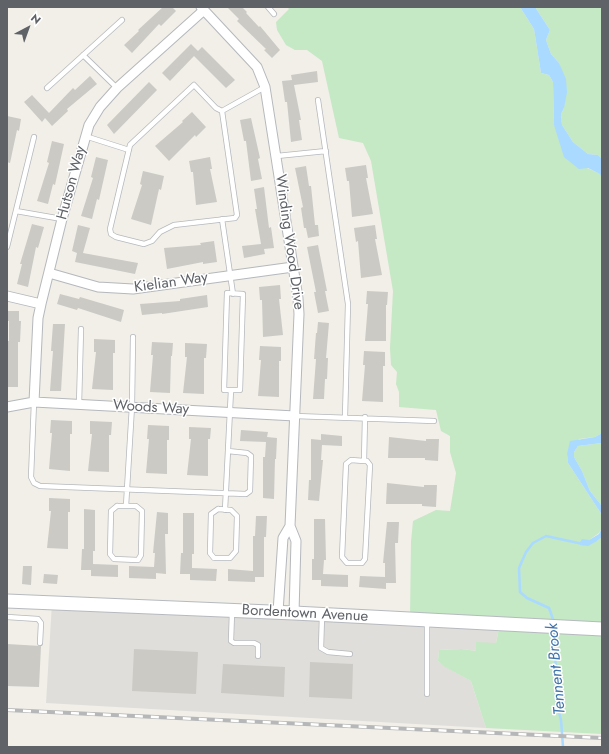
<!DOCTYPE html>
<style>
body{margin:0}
#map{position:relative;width:609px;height:754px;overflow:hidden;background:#f1efe8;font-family:Jost,sans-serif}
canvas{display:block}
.frame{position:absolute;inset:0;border:8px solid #5f6368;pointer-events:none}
.north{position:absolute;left:8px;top:8px;width:40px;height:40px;-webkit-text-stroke:3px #fff;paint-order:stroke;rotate:41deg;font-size:11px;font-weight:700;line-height:16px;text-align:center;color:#5f6368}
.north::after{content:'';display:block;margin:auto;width:14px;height:18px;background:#5f6368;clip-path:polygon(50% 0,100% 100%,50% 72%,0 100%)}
</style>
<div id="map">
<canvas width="609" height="754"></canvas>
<div class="frame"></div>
<div class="north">N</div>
</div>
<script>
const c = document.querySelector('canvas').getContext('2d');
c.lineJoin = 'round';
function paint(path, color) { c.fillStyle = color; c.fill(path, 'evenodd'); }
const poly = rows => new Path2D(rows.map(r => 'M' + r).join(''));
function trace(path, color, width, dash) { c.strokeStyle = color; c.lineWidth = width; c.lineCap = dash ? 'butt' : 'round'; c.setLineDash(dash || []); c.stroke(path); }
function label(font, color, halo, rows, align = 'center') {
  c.font = font + ' Jost,sans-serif'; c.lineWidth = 3; c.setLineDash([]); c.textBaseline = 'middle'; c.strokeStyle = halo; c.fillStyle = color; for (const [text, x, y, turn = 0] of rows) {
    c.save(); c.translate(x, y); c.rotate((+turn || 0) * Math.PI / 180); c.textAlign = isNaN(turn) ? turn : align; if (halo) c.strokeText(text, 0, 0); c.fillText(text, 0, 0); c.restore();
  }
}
const industrial = poly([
 [52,603,500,623,496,643,476,651,462,649,439,650,438,661,446,667,471,681,486,728,46,703]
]);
const green = poly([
 [287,7,520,7,534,29,541,73,549,75,553,82,554,125,587,168,601,174,602,178,602,433,595,437,579,439,567,454,568,463,602,515,602,528,599,533,589,540,597,541,602,537,602,734,486,728,471,681,445,667,438,661,439,650,462,649,476,651,476,642,496,643,500,623,410,619,411,542,413,521,436,510,450,511,456,473,450,452,450,436,441,431,436,410,399,407,399,392,396,384,397,372,391,365,390,348,393,291,371,161,363,143,339,138,322,61,307,50,295,50,286,45,277,30,276,22,289,9],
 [535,7,602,7,602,159,598,155,588,154,573,142,562,125,561,114,564,108,559,63,551,54,546,40,550,30],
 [602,443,602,506,590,491,582,471,574,457,574,452,578,446]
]);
const water = poly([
 [520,7,535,7,550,30,546,40,551,54,559,63,566,79,567,92,564,108,561,114,562,125,573,142,588,154,598,155,602,159,602,178,600,174,588,168,579,169,564,157,554,125,553,82,549,75,541,73,534,29],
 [602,433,602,443,578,446,574,452,574,457,582,471,590,491,602,506,602,519,602,515,568,463,567,454,570,441,595,437],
 [602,528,602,537,597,541,588,546,580,545,580,542,582,539,589,540,599,534]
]);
const stream = poly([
 [554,622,549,608,527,598,520,592,519,568,526,552,533,543,546,536,583,544],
 [555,630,556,700,561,720,563,747]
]);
const building = poly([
 [163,7,172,7,176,11,161,26,159,24,132,53,124,45,139,31,138,30],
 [227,7,242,7,247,12,246,13,259,27,260,26,280,50,272,58,264,50,266,49,237,21,239,19],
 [191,44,198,51,202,47,235,80,226,88,194,56,170,81,162,73],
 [317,71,318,82,294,85,301,120,299,120,302,140,291,142,287,102,285,102,282,81,292,80,291,75],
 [90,76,97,84,67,109,68,111,52,126,45,118,42,122,24,102,32,95,49,113,73,88,75,90],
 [149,82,157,90,114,134,107,125],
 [192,112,206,127,196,137,195,135,169,161,155,146,183,122,182,121],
 [7,116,21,119,19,131,17,130,10,163,7,162],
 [251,118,260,158,258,159,262,179,251,181,246,141,244,141,240,120],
 [52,141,64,144,55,185,53,184,48,204,37,201,49,163,47,162],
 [96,157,108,160,99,200,97,199,92,219,81,216,93,178,91,177],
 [210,157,212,169,210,169,217,202,196,205,193,172,191,172,189,161],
 [366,165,368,178,366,178,373,214,352,217,349,181,347,181,345,168],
 [306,166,309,186,311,186,315,225,318,225,319,236,308,238,306,228,304,228,301,208,303,207,295,168],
 [143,171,164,176,161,190,159,189,151,225,131,219,142,185,140,184],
 [264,187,269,228,271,227,274,248,264,249,265,254,244,258,242,246,261,244,255,209,257,209,254,189],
 [32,224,44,227,38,248,36,247,28,287,17,284,22,264,20,264],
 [78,225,90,228,83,253,138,263,135,274,75,262,77,253,72,251],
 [375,225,377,239,375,239,382,275,361,278,358,241,356,242,354,228],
 [214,241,217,262,203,264,203,262,167,269,164,248,201,245,200,243],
 [318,245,327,291,325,291,329,311,318,313,314,292,316,292,307,247],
 [280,285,281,299,279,299,283,335,263,337,262,300,260,300,259,287],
 [367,291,388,292,387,305,386,305,386,341,365,341,368,304,366,304],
 [60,294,79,299,80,297,124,310,121,322,78,308,77,310,57,304],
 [207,295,208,307,162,314,162,313,142,315,140,304,180,301,180,299],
 [8,311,19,311,19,321,21,321,20,342,18,342,18,387,7,387,7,341,9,341,9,321,8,321],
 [318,322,329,323,326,358,328,358,327,379,325,379,324,399,313,399,316,359,314,359,316,333,317,333],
 [53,324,65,324,61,391,50,391,53,351,51,351],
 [94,339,115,340,115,353,113,353,113,390,92,389,96,352,94,352],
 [152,342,173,343,172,356,171,356,170,393,150,392,153,355,151,355],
 [185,343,207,344,206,358,204,358,204,394,183,393,187,357,185,357],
 [260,346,281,347,281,361,279,361,279,397,258,396,261,360,259,360],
 [364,351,385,352,385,366,383,366,383,402,362,401,365,365,363,365],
 [51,420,72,421,72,434,70,434,70,471,49,469,52,433,50,433],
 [90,421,112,422,111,435,109,435,109,472,88,471,92,434,90,434],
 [148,425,169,426,169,440,167,440,167,474,146,473,149,439,147,439],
 [189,427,211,428,210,439,208,439,208,476,187,475,191,439,189,439],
 [241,430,268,432,267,437,277,438,276,459,275,459,274,499,263,498,263,457,265,457,266,442,240,441],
 [321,434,342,436,342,446,322,445,321,460,323,460,319,501,308,500,309,480,311,480,311,439,321,440],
 [389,437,426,441,426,439,439,439,438,461,425,460,425,458,388,458],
 [387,483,424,487,424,485,437,485,436,507,422,506,422,504,386,504],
 [49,498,70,499,70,512,68,512,68,549,47,548,51,511,49,511],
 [84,509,95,510,95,551,93,551,93,564,118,565,118,577,91,576,91,570,81,570,82,549,84,549],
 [157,512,168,513,168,534,165,534,166,574,156,573,156,579,129,578,129,566,154,567,155,553,153,553],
 [183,513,194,513,194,554,192,554,192,568,217,569,216,581,190,580,190,574,180,574,181,553,183,553],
 [256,516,267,516,266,537,264,537,264,577,255,577,255,582,228,581,228,569,253,571,253,536,255,536],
 [314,519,325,519,326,560,324,560,323,574,348,575,348,587,321,586,321,580,312,580,312,559,314,559],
 [387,522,399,522,398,543,395,543,396,583,386,583,386,589,359,587,360,576,385,577,385,563,383,563],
 [23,566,32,566,31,585,22,584],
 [44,574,58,575,57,584,43,583],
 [7,644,41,646,39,687,7,686],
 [134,649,198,652,196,694,132,691],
 [310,662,353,664,352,699,309,697],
 [223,664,285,667,284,697,221,693]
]);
const service = poly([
 [268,7,274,14],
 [83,55,117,88],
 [194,85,216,108,222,111,237,215,235,218,174,225,160,232,152,241,144,244,116,237,111,234,110,229,130,145,194,85],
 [47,88,122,20],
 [318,100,348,304,345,417],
 [222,111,265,87],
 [85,136,129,150],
 [277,156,326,151],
 [16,211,62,219],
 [222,219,233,294],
 [7,247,34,137],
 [227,293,243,294,240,390,224,390,227,293],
 [34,402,31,477,34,483,40,486,246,494,250,491,251,456,247,453,228,451],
 [79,405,81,329],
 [295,416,434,421],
 [364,461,351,460,346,464,342,557,347,563,362,563,365,559,370,465,367,461,364,461,365,417],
 [117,506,136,506,142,511,141,555,138,560,114,559,110,554,111,511,117,506],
 [126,506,132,406,133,337],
 [218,509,231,510,237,516,236,551,230,558,214,558,210,553,211,514,218,509],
 [225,510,231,390],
 [232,612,231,641,234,643,254,643,258,645,258,656],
 [322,616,321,648,328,652,350,654],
 [7,617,38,619,41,623,40,643],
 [427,621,427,694]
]);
const minor = poly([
 [201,7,257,67,265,87,298,298,299,314,290,526],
 [49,273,98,287,133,289,293,267],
 [7,296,41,304],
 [34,402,38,318,41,304,62,219,89,125,100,107,117,88,204,10],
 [7,407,34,402,295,416],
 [278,612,283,538,290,526,296,541,294,613]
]);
const secondary = poly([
 [7,601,294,613,602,629]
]);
const rail = poly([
 [7,710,602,738]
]);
const streetNames = [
 ["Hutson Way",72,183,-75],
 ["Winding Wood Drive",289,242,82],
 ["Kielian Way",171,283,-8],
 ["Woods Way",151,408,3],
 ["Bordentown Avenue",305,614,3]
];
const waterNames = [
 ["Tennent Brook",557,669,-95]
];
paint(industrial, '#e0deda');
paint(green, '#c5e8c5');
paint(water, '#aadaff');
trace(stream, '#aadaff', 2.5);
paint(building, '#cccac5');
trace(service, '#b5b8bc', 6);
trace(minor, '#b5b8bc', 11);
trace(secondary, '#b6babf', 15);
trace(service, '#fff', 4.5);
trace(minor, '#fff', 9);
trace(secondary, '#fff', 13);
trace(rail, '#b6b7b8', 4);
trace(rail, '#fff', 2.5, [8]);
label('15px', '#5f6368', '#fff', streetNames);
label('italic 16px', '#4174aa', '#fff', waterNames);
</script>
